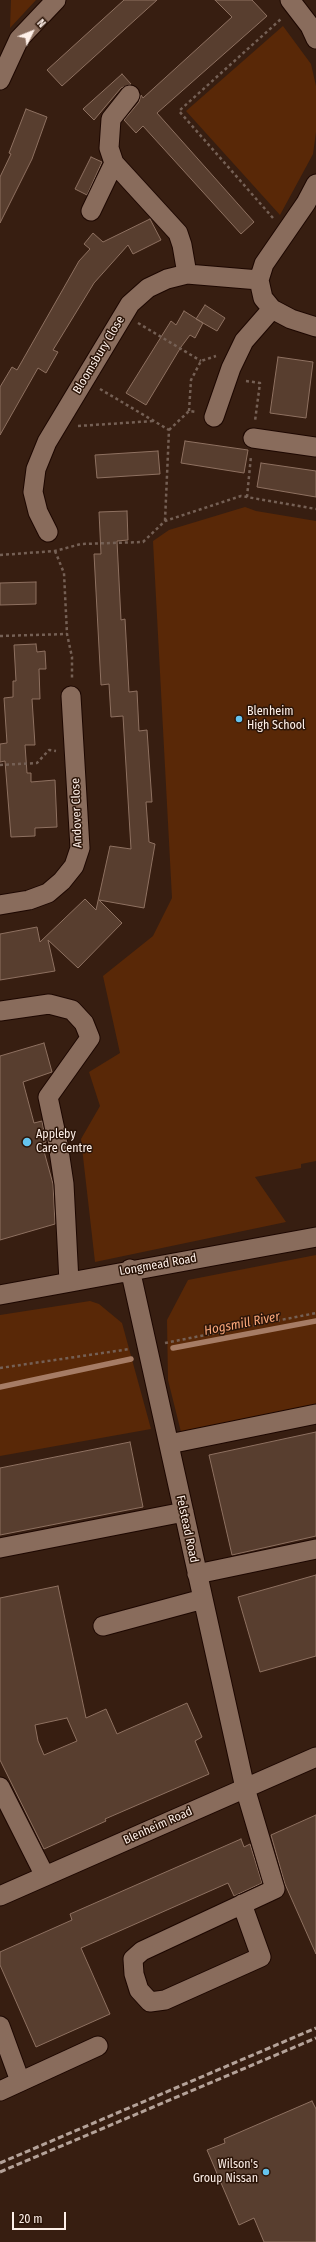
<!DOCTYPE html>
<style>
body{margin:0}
#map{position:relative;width:316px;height:2242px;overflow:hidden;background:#371e11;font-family:"Fira Sans Condensed",sans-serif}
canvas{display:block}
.north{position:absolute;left:12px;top:12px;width:40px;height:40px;-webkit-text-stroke:3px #2c1508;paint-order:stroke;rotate:47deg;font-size:11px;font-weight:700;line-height:16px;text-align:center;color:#fef0e9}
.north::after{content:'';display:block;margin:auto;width:14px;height:18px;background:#fef0e9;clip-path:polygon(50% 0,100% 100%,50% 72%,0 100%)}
.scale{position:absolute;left:12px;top:2212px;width:54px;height:18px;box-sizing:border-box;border:2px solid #fef0e9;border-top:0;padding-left:5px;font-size:12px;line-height:14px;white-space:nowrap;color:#fef0e9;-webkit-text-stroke:3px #2c1508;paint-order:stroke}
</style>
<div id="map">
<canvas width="316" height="2242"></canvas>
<div class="north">N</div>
<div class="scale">20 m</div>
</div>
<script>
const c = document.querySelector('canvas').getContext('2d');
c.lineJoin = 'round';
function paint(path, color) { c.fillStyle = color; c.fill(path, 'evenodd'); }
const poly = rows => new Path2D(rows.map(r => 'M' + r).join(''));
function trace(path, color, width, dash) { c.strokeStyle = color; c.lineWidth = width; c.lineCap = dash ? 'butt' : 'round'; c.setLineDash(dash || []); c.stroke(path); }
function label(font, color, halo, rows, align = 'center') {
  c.font = font + ' "Fira Sans Condensed",sans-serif'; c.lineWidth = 3; c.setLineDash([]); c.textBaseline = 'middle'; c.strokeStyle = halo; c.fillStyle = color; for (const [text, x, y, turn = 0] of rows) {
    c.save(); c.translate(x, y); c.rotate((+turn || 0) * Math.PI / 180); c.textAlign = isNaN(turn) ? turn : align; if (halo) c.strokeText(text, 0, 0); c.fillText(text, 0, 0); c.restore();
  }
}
const green = poly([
 [11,0,36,0,10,28],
 [283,26,311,64,316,86,316,132,313,154,280,215,186,111],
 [245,507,256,511,316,521,316,1161,301,1164,301,1168,255,1177,286,1222,95,1262,81,1139,100,1106,89,1072,120,1053,103,976,153,936,172,898,153,541,169,530],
 [316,1255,316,1413,183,1440,168,1380,167,1320,188,1280],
 [90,1301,99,1304,122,1323,151,1429,0,1456,0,1315]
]);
const stream = poly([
 [173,1348,316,1321],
 [0,1387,131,1359]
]);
const building = poly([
 [124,0,157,0,62,86,47,70,124,0],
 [215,0,252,0,267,16,157,113,254,222,241,234,143,126,136,133,124,120,139,102,141,95,143,98,232,17,215,0],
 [122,74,131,84,121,88,94,120,83,109,122,74],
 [26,109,47,117,32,159,0,223,0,177,11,154,9,153,26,109],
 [91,157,102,162,87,195,75,189,91,157],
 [150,219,161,240,133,254,128,245,94,283,53,350,58,352,46,373,38,368,0,435,0,387,12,367,17,370,79,261,90,249,84,244,93,233,103,242,150,219],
 [205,305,225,318,217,331,196,319,205,305],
 [184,311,203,323,195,338,190,335,181,347,146,405,126,393,171,321,176,325,184,311],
 [278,357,313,362,306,418,270,413,278,357],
 [185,441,248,450,244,473,181,463,185,441],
 [158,451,160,474,97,478,95,455,158,451],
 [261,463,316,471,316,497,257,487,261,463],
 [127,511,128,540,117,541,121,620,125,619,129,692,137,691,139,731,147,730,152,802,146,802,149,842,155,844,144,908,99,900,122,923,78,968,48,940,55,971,0,980,0,934,37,927,40,942,85,899,96,910,110,846,131,849,123,716,111,717,109,684,101,685,94,554,101,554,99,512,127,511],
 [36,582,36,604,0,605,0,583,36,582],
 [36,644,37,652,45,651,46,669,39,669,40,699,32,699,35,745,25,745,27,773,31,773,31,782,55,780,57,827,35,828,35,836,11,837,5,761,0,762,0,744,7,743,4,698,13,697,13,681,16,681,14,645,36,644],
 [44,1043,52,1072,23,1082,34,1123,42,1121,46,1142,42,1144,53,1184,55,1224,0,1240,0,1056,44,1043],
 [316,1432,316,1536,232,1555,209,1455,316,1432],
 [130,1442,143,1507,0,1535,0,1468,130,1442],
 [316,1575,316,1656,260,1672,238,1597,316,1575],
 [58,1586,86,1718,106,1709,117,1734,187,1703,202,1737,195,1741,209,1774,105,1819,106,1821,44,1849,0,1760,0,1598,58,1586],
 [67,1718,77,1741,44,1755,38,1741,35,1725,67,1718],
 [316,1815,316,1954,285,1884,271,1835,316,1815],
 [241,1839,244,1847,250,1844,262,1883,234,1896,228,1883,81,1948,110,2014,36,2047,0,1965,0,1952,72,1920,70,1914,241,1839],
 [312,2101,316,2109,316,2242,264,2242,254,2218,239,2225,207,2150,225,2143,224,2139,312,2101]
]);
const path = poly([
 [273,218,179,111,281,19],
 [138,323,201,361],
 [246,381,260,383,255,421],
 [100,389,169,430,165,521],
 [189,411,191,380,201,361,216,356],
 [78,426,154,421],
 [169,430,189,411,196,412],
 [247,497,251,456],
 [55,551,64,573,67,634,72,657,72,678],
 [0,555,55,551,81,544,143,542,165,521,241,496,316,509],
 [0,636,67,634],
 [0,765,37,763,49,750,56,751],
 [165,1343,316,1313],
 [0,1368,130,1349]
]);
const minor = poly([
 [290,0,310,26,316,39],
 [0,80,19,39,56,0],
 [114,163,178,233,182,245,187,274],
 [91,211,114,163,109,148,111,119,130,95],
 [259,280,264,264,306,203,316,184],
 [259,280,263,298,272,309,291,319,316,327],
 [214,417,231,368,244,341,272,309],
 [253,438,316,447],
 [48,532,38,512,33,492,36,469,47,442,130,304,148,288,167,279,187,274,259,280],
 [0,905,29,900,48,893,62,881,74,866,80,848,71,696],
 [0,1011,49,1004,72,1010,84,1023,90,1038,48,1097,58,1144,64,1184,69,1282],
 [130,1269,245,1788,275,1889,142,1951,133,1959,134,1974,139,1990,150,2002,165,2000,261,1957,242,1904],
 [0,1295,316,1237],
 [169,1444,316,1414],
 [0,1548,184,1512],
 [197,1574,316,1549],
 [103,1626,203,1599],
 [0,1787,45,1876],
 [0,1896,316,1757],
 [0,2026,20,2081],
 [0,2091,98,2046]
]);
const rail = poly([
 [0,2163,316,2028],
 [0,2172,316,2038]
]);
const markers = [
 [239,719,4,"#65c4ef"],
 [27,1142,5,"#65c4ef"],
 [266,2172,4,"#65c4ef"]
];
const streetNames = [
 ["Bloomsbury Close",99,355,-59],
 ["Andover Close",77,813,-92],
 ["Longmead Road",158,1265,-10],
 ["Felstead Road",187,1529,78],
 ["Blenheim Road",158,1826,-24]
];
const poiNames = [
 ["Blenheim",247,712],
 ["High School",247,726],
 ["Appleby",36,1135],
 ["Care Centre",36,1149],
 ["Wilson's",258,2165,"right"],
 ["Group Nissan",258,2179,"right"]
];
const waterNames = [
 ["Hogsmill River",242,1324,-11]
];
paint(green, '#592807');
trace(stream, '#a67c65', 5.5);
paint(building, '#583e2f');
trace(building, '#8e7161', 1);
trace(minor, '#1d0700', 21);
trace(path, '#756055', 2.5, [3, 3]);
trace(minor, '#896c5c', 19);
trace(rail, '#b4a299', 3, [6, 3]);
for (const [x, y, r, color] of markers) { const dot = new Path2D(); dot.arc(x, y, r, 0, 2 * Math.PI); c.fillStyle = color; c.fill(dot); trace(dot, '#2c1508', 1.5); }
label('12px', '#fef0e9', '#2c1508', streetNames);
label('12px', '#fef0e9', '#2c1508', poiNames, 'left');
label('italic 13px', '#fba87b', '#2c1508', waterNames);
</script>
